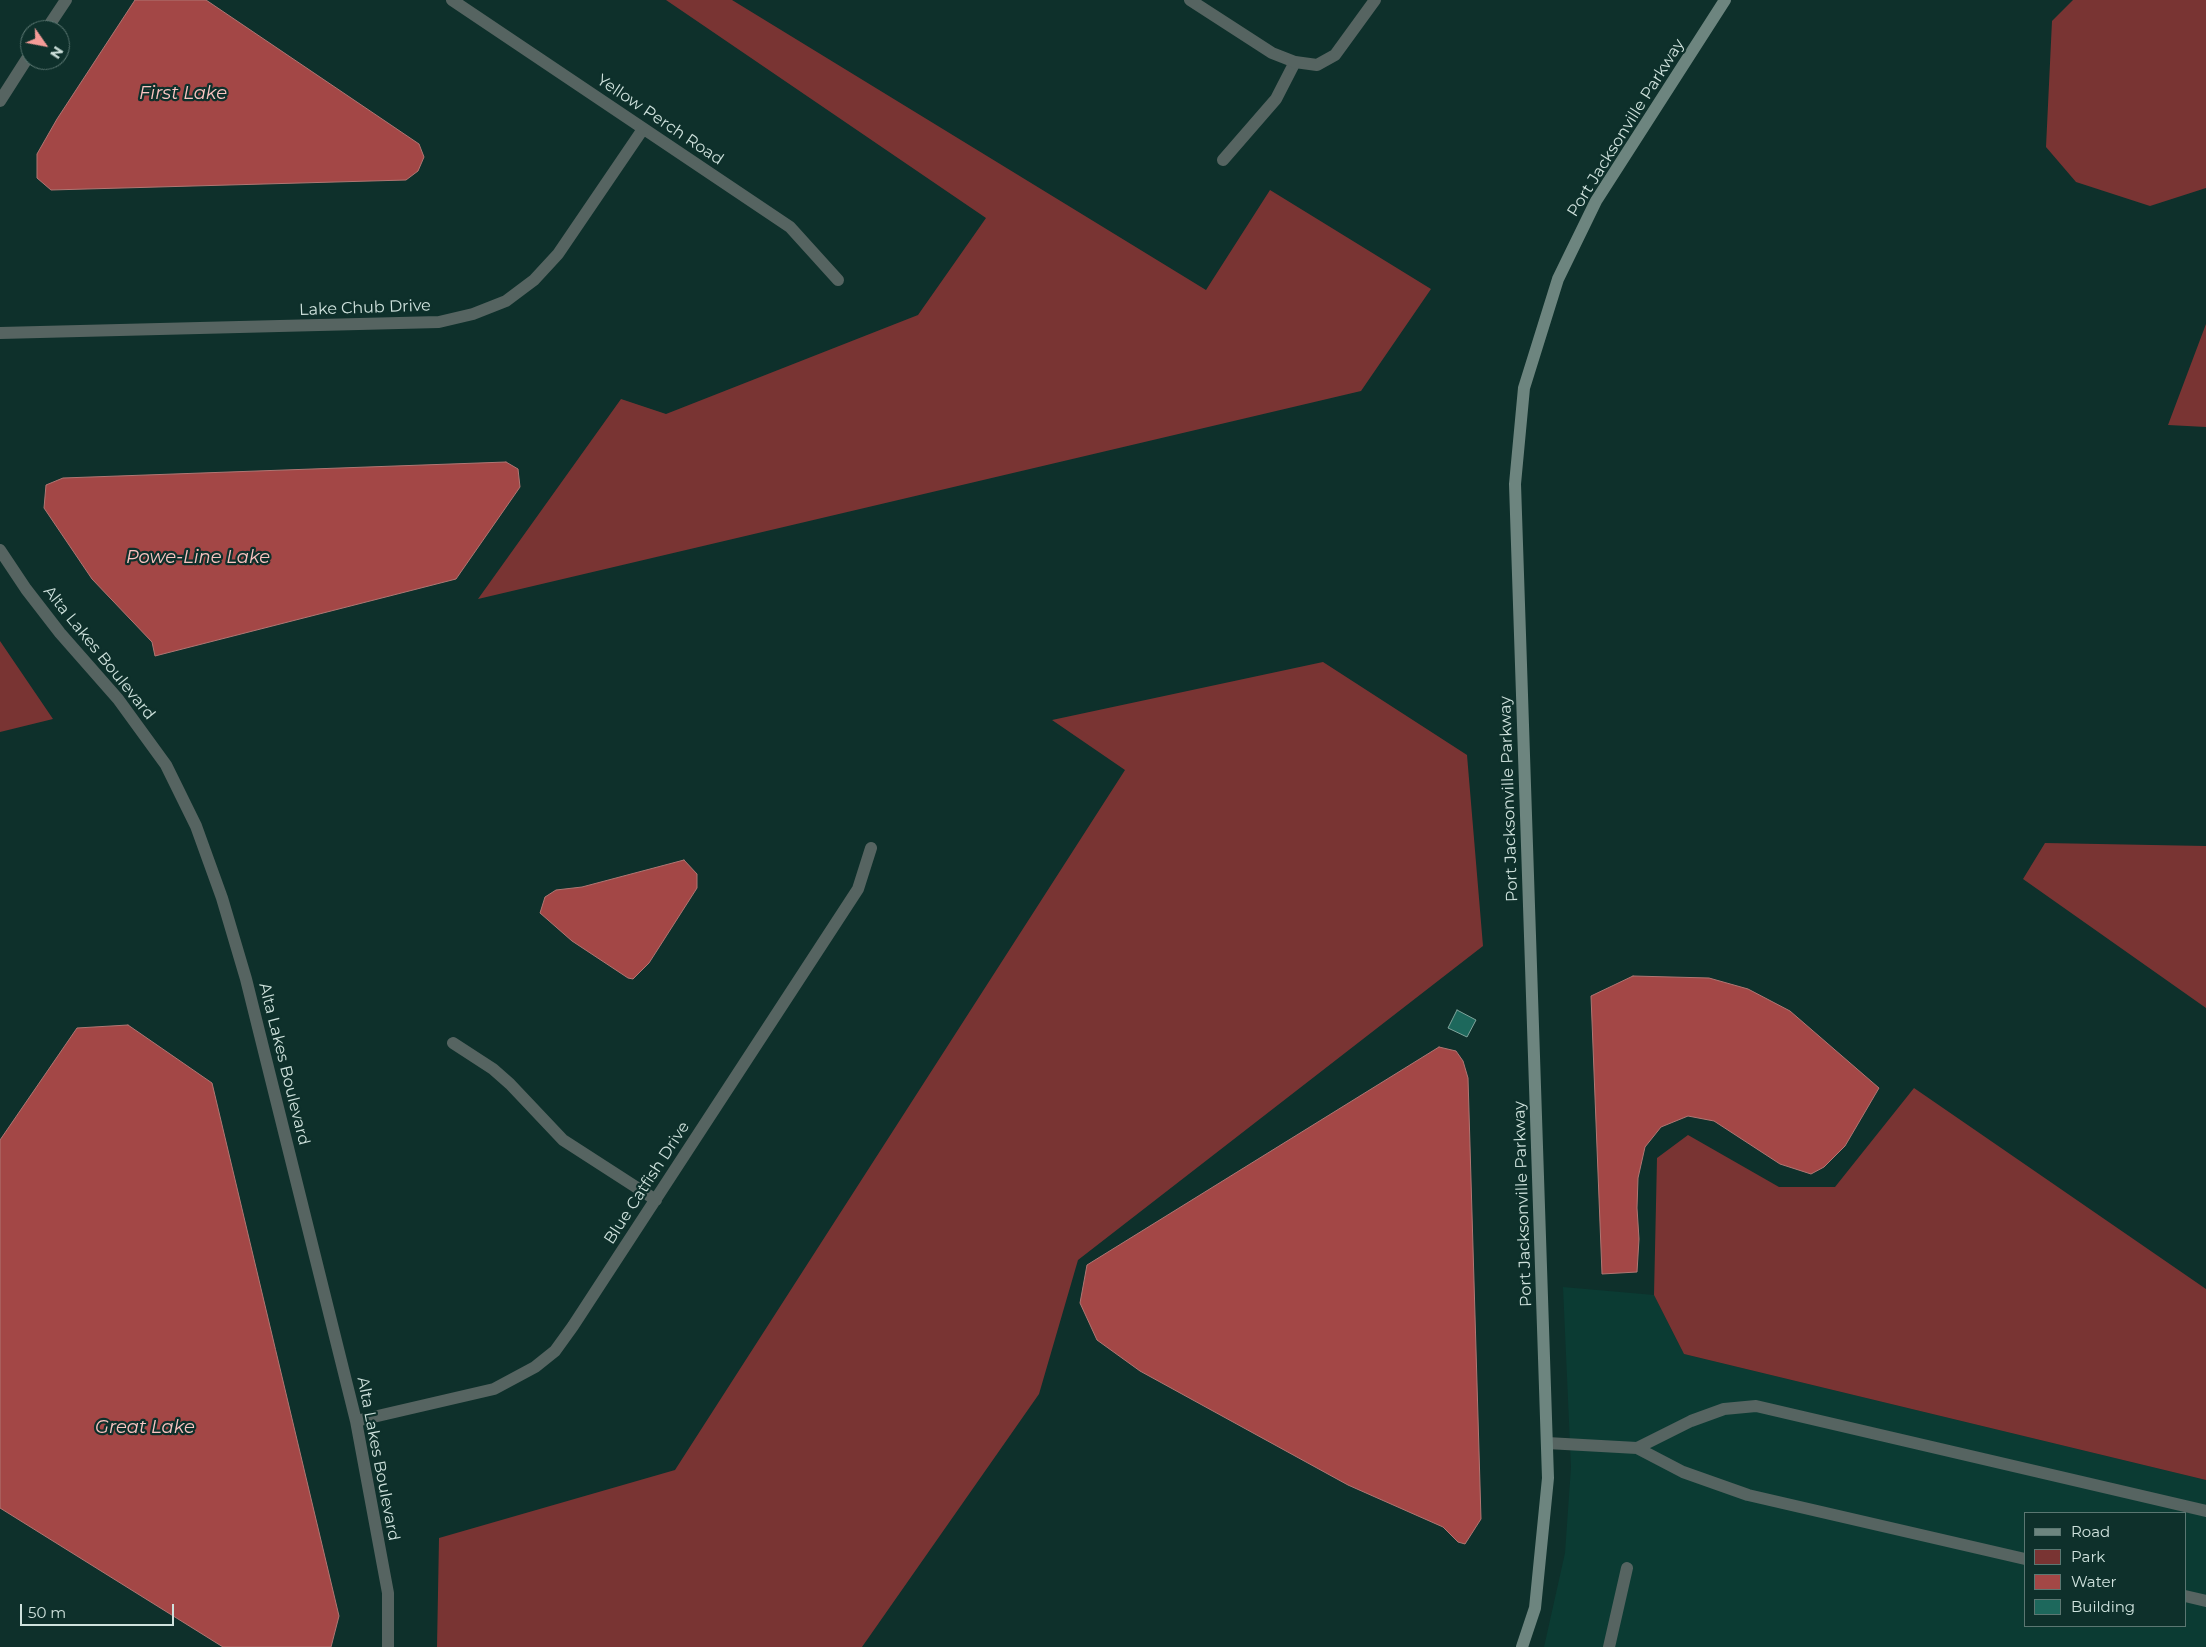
<!DOCTYPE html>
<style>
body{margin:0}
#map{position:relative;width:2206px;height:1647px;overflow:hidden;background:#0e302b;font-family:Montserrat,sans-serif}
canvas{display:block}
.legend{position:absolute;left:2024px;top:1512px;width:162px;height:115px;box-sizing:border-box;background:#0e302b;border:1px solid #5b7772;margin:0;padding:6px 9px;list-style:none;font-size:15px;color:#cfe2dd}
.legend li{display:flex;align-items:center;gap:10px;height:25px}
.legend b{width:25px;border:1px solid #5b7772}
.north{position:absolute;left:20px;top:20px;width:50px;height:50px;box-sizing:border-box;background:#0e302b;border:1px solid #5b7772;border-radius:50%;rotate:123deg;font-size:14px;font-weight:700;line-height:20px;text-align:center;color:#cfe2dd}
.north::after{content:'';display:block;margin:auto;width:18px;height:22px;background:#f59b97;clip-path:polygon(50% 0,100% 100%,50% 72%,0 100%)}
.scale{position:absolute;left:20px;top:1604px;width:154px;height:22px;box-sizing:border-box;border:2px solid #cfe2dd;border-top:0;padding-left:6px;font-size:15px;line-height:18px;white-space:nowrap;color:#cfe2dd;-webkit-text-stroke:4px #0e302b;paint-order:stroke}
</style>
<div id="map">
<canvas width="2206" height="1647"></canvas>
<ul class="legend">
<li><b style="height:6px;background:#6d857f"></b>Road</li>
<li><b style="height:14px;background:#793433"></b>Park</li>
<li><b style="height:14px;background:#a34746"></b>Water</li>
<li><b style="height:14px;background:#1d685c"></b>Building</li>
</ul>
<div class="north">N</div>
<div class="scale">50 m</div>
</div>
<script>
const c = document.querySelector('canvas').getContext('2d');
c.lineJoin = 'round';
function paint(path, color) { c.fillStyle = color; c.fill(path, 'evenodd'); }
const poly = rows => new Path2D(rows.map(r => 'M' + r).join(''));
function trace(path, color, width, dash) { c.strokeStyle = color; c.lineWidth = width; c.lineCap = dash ? 'butt' : 'round'; c.setLineDash(dash || []); c.stroke(path); }
function label(font, color, halo, rows, align = 'center') {
  c.font = font + ' Montserrat,sans-serif'; c.lineWidth = 4.5; c.setLineDash([]); c.textBaseline = 'middle'; c.strokeStyle = halo; c.fillStyle = color; for (const [text, x, y, turn = 0] of rows) {
    c.save(); c.translate(x, y); c.rotate((+turn || 0) * Math.PI / 180); c.textAlign = isNaN(turn) ? turn : align; if (halo) c.strokeText(text, 0, 0); c.fillText(text, 0, 0); c.restore();
  }
}
const built = poly([
 [1563,1287,1654,1295,1684,1354,2206,1480,2206,1647,1544,1647,1565,1553,1571,1467],
 [2025,1513,2185,1513,2185,1626,2025,1626]
]);
const green = poly([
 [666,0,732,0,1206,290,1270,190,1431,289,1361,391,478,599,621,399,666,414,918,315,986,218],
 [2073,0,2206,0,2206,188,2150,206,2076,182,2046,147,2052,21],
 [2206,324,2206,427,2168,425],
 [0,641,53,719,0,732],
 [1323,662,1467,755,1483,946,1078,1260,1039,1394,862,1647,437,1647,439,1538,675,1470,1125,770,1052,720],
 [2045,843,2206,846,2206,1008,2023,879],
 [1914,1088,2206,1289,2206,1480,1684,1354,1654,1295,1657,1158,1688,1135,1779,1187,1835,1187]
]);
const water = poly([
 [135,0,206,0,419,144,424,157,418,171,406,180,51,190,37,178,37,154,57,119,135,0],
 [506,462,518,469,520,487,456,579,155,656,152,642,92,579,44,508,46,485,63,478,506,462],
 [684,860,697,874,697,888,649,963,633,979,628,978,572,941,540,913,545,897,556,890,582,887,684,860],
 [1633,976,1709,978,1748,989,1790,1011,1879,1088,1845,1146,1824,1167,1811,1174,1780,1164,1714,1121,1688,1116,1661,1127,1645,1147,1638,1178,1637,1208,1639,1239,1637,1272,1602,1274,1591,996,1633,976],
 [128,1025,212,1083,339,1616,331,1647,223,1647,0,1508,0,1140,77,1028,128,1025],
 [1439,1047,1456,1051,1463,1061,1468,1078,1481,1519,1465,1544,1458,1542,1443,1527,1348,1485,1140,1371,1097,1340,1080,1303,1087,1265,1439,1047]
]);
const building = poly([
 [1457,1010,1476,1020,1467,1037,1448,1028,1457,1010]
]);
const lane = poly([
 [1223,160,1276,99,1295,62],
 [1547,1443,1637,1448,1691,1421,1724,1409,1756,1406,2206,1511],
 [1637,1448,1683,1472,1748,1495,2025,1559],
 [2185,1596,2206,1601],
 [1609,1647,1627,1568]
]);
const street = poly([
 [452,0,790,227,838,280],
 [1190,0,1272,53,1295,62,1317,65,1335,55,1375,0],
 [46,30,66,0],
 [0,101,30,54],
 [0,333,439,322,473,314,506,301,534,280,558,254,643,129],
 [0,550,26,589,60,633,118,699,166,765,196,826,222,898,246,979,356,1421,388,1593,388,1647],
 [453,1043,493,1069,510,1084,563,1140,656,1200],
 [356,1421,494,1389,535,1367,555,1351,573,1326,858,889,871,848]
]);
const secondary = poly([
 [1522,1647,1535,1608,1548,1478,1515,484,1524,388,1558,279,1596,201,1725,0]
]);
const streetNames = [
 ["Yellow Perch Road",660,120,34],
 ["Port Jacksonville Parkway",1626,128,-58],
 ["Lake Chub Drive",365,308,-2],
 ["Alta Lakes Boulevard",99,653,51],
 ["Port Jacksonville Parkway",1509,799,-92],
 ["Alta Lakes Boulevard",284,1064,76],
 ["Blue Catfish Drive",647,1183,-57],
 ["Port Jacksonville Parkway",1523,1204,-92],
 ["Alta Lakes Boulevard",378,1459,79]
];
const waterNames = [
 ["First Lake",183,94],
 ["Powe-Line Lake",198,558],
 ["Great Lake",145,1428]
];
paint(built, '#0b3b33');
paint(green, '#793433');
paint(water, '#a34746');
trace(water, '#b07673', 1);
paint(building, '#1d685c');
trace(building, '#80a49c', 1);
trace(lane, '#566461', 12);
trace(street, '#566461', 12);
trace(secondary, '#6d857f', 12);
label('16px', '#cfe2dd', '#0e302b', streetNames);
label('italic 18px', '#fbc5c2', '#0e302b', waterNames);
</script>
